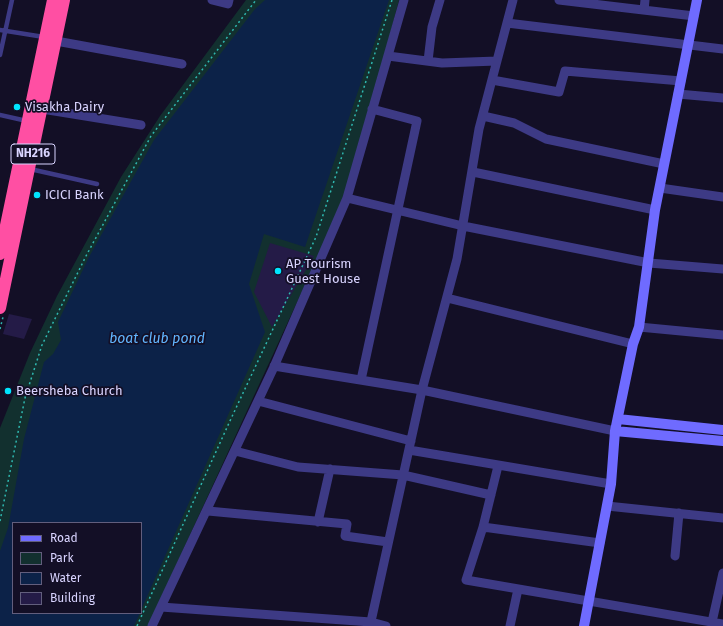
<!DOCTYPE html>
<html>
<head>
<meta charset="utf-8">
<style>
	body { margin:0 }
	#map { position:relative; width:723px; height:626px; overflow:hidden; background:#130f26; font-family:"Fira Sans",sans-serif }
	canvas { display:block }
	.legend { position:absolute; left:12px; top:522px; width:130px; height:92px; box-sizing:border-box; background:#130f26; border:1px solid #625e7d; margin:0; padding:5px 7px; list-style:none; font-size:12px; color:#d9d4ff }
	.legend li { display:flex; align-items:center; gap:8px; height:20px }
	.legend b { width:20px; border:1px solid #625e7d }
</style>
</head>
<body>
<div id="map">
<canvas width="723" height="626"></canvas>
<ul class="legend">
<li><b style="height:5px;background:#6f6bff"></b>Road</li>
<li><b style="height:11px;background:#12302f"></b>Park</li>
<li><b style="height:11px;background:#0c2248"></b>Water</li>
<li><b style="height:11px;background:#241b47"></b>Building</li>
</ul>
</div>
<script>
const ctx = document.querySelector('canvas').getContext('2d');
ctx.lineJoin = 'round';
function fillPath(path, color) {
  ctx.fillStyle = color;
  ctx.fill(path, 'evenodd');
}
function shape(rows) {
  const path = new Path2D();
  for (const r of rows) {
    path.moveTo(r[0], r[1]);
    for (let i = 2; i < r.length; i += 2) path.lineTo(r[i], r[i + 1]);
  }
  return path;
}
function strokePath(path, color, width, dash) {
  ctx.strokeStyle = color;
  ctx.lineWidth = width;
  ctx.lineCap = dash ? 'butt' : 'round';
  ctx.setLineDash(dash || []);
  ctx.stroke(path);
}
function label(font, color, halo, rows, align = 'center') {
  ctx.font = font + ' "Fira Sans",sans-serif';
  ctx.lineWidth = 3.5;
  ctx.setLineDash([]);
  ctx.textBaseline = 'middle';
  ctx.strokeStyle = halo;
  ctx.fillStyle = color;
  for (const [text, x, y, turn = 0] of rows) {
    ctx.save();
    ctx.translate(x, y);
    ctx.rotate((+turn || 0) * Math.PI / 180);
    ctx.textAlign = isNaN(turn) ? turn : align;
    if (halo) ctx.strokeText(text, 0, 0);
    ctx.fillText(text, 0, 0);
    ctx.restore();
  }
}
const green = shape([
	[246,0,399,0,350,187,148,626,0,626,0,428,30,353,57,296,121,177,160,116],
	[13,523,141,523,141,613,13,613]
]);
const water = shape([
	[265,0,389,0,305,247,264,234,249,284,265,332,141,610,141,523,13,523,13,613,140,613,134,626,0,626,0,551,8,528,24,439,44,362,53,354,61,340,58,322,89,257,154,140,255,9]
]);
const building = shape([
	[270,243,314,256,272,327,254,292],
	[9,314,32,319,24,339,3,334]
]);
const path = shape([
	[0,329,3,317],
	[0,521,25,398,42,345,86,256,151,136,256,0],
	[137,626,229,423,316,237,392,0]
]);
const lane = shape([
	[0,30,44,37],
	[0,55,12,0],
	[0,115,27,121],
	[30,169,97,184]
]);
const street = shape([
	[212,0,228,4,229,0],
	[559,0,694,16],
	[644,10,645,0],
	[507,23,723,49],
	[56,41,182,64],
	[388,56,442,63,497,61],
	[428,61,432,27,440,0],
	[492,80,559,92,565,71,681,81],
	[678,94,723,98],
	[42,109,141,125],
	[483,116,514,123,546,139,664,164],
	[473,172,655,210],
	[660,188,723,197],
	[347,198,463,226,649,263,723,269],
	[447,298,633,344],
	[639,327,723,335],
	[274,366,422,390,615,431],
	[361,380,417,121,372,109],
	[258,401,411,441],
	[409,450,611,484],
	[235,451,298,467,403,475,491,495],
	[607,506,723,518],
	[208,511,347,524,345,536,388,542],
	[318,522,330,469],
	[483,527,498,466],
	[600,543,483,527,466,580,723,624],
	[675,556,679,513],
	[161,607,371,622,386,626],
	[712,622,723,573],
	[152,626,273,369,347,198,404,0],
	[370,626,422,390,457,259,479,129,513,0],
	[510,626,518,589]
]);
const secondary = shape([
	[618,419,723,430],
	[615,431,723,441],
	[584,626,611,484,615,431,633,344,639,327,655,210,697,0]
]);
const highway = shape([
	[0,254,53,0],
	[0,308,64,0]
]);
const markers = [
	[17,107,4,"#00e5ff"],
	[37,195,4,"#00e5ff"],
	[278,271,4,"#00e5ff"],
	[8,391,4,"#00e5ff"]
];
const shields = [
	[33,154,44]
];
const shieldNames = [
	["NH216",33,154]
];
const poiNames = [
	["Visakha Dairy",25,107],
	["ICICI Bank",45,195],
	["AP Tourism",286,264],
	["Guest House",286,279],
	["Beersheba Church",16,391]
];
const waterNames = [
	["boat club pond",157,339]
];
fillPath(green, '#12302f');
fillPath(water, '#0c2248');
fillPath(building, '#241b47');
strokePath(path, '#2fb8b0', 1.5, [2, 3]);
strokePath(lane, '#3d3a85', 4.5);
strokePath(street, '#3d3a85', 9);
strokePath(secondary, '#6f6bff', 10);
strokePath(highway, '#ff4fa3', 12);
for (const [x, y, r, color] of markers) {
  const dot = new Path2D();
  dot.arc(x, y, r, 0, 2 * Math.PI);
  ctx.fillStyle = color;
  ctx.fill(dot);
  strokePath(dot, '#130f26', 1.5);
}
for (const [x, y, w] of shields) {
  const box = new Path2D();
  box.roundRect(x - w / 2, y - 10, w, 20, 3);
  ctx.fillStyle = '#130f26';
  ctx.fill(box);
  strokePath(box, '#d9d4ff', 1);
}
label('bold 12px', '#d9d4ff', null, shieldNames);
label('13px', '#d9d4ff', '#130f26', poiNames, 'left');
label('italic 14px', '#62b6ff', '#130f26', waterNames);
</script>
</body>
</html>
